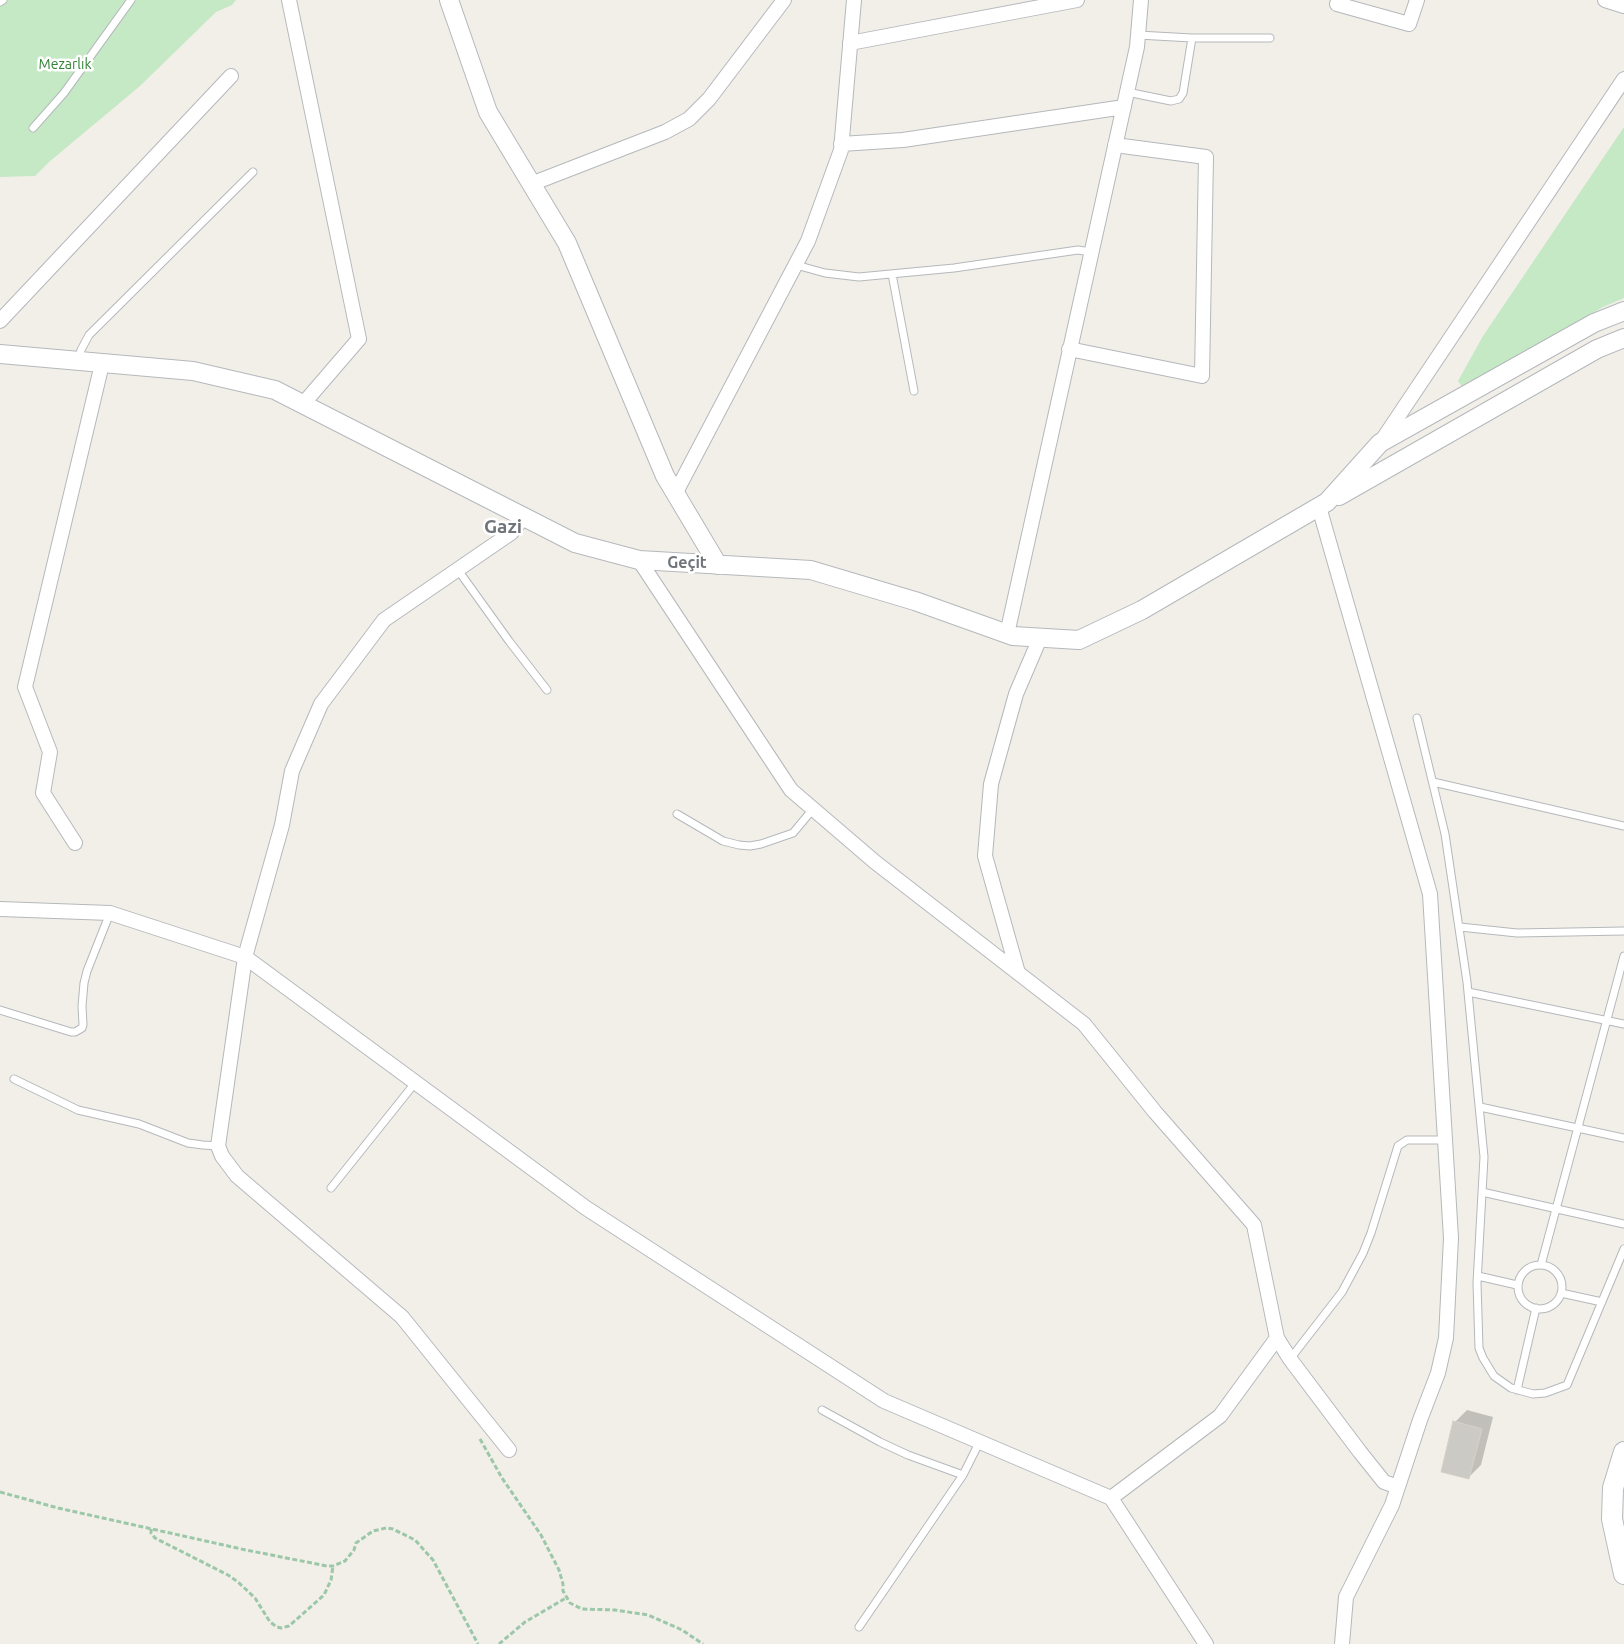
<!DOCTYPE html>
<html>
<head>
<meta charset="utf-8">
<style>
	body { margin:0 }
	canvas { display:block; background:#f1efe8 }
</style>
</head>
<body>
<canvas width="1624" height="1644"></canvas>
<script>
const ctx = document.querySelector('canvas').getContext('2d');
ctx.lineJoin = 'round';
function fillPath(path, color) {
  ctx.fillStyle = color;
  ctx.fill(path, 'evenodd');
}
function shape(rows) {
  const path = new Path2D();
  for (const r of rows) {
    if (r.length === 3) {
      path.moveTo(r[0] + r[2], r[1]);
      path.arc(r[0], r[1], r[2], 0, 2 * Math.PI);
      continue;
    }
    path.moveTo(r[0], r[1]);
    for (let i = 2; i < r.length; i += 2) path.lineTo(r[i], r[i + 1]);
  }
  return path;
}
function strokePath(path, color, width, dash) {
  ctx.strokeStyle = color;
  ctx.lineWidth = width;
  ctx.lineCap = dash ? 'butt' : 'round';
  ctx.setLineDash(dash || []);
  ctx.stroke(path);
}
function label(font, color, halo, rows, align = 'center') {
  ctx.font = font + ' Ubuntu,sans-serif';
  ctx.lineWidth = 5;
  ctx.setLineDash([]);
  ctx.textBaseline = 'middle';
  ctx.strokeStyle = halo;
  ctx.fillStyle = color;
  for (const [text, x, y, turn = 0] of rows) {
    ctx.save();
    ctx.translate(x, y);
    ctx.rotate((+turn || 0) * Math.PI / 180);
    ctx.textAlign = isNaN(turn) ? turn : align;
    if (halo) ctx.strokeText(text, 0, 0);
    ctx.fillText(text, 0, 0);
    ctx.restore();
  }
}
const green = shape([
	[0,0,236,0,232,5,216,12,140,86,49,162,35,176,0,177],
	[1624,127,1624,298,1603,307,1464,389,1458,381,1483,336]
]);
const shadow = shape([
	[1467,1410,1493,1417,1481,1465,1469,1477,1455,1422]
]);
const building = shape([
	[1453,1421,1482,1429,1469,1479,1441,1472,1453,1421]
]);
const path = shape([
	[480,1439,502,1478,541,1535,559,1570,563,1584,563,1591,570,1603,582,1609,615,1610,648,1615,682,1630,703,1644],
	[0,1492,58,1508,246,1550,327,1566,333,1566,345,1561,354,1550,356,1543,373,1531,386,1528,393,1529,415,1540,433,1560,478,1644],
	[151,1529,151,1533,155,1538,228,1575,238,1582,255,1598,270,1622,277,1627,281,1628,289,1626,324,1595,331,1580,333,1566],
	[499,1644,525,1622,566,1598]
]);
const service = shape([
	[0,2,3,0],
	[1138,35,1192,38,1270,38],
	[1127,92,1171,101,1179,99,1183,93,1192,38],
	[33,128,64,93,131,0],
	[796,265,825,273,859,277,954,268,1078,250,1091,252],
	[892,274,914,391],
	[78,361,81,350,89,335,253,172],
	[458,570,509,641,547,690],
	[1417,718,1445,834,1467,982,1484,1157,1477,1283,1479,1348,1483,1358,1494,1376,1511,1388,1533,1394,1545,1393,1567,1385,1624,1249],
	[1433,782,1624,826],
	[677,814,723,841,739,845,750,846,761,844,793,833,813,809],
	[1460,927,1517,933,1624,931],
	[1468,992,1624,1024],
	[0,1010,71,1032,75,1032,82,1028,83,1025,82,1006,84,983,87,971,110,913],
	[14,1079,78,1110,139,1124,188,1143,203,1145,218,1146],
	[1480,1107,1624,1138],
	[331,1188,415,1083],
	[1482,1192,1624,1224],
	[1540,1287,22],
	[1541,1265,1624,956],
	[1478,1276,1517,1285],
	[1561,1293,1602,1302],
	[1290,1359,1342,1292,1363,1253,1371,1233,1398,1146,1407,1140,1445,1140],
	[1517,1390,1536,1308],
	[822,1410,880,1442,908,1455,963,1475],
	[859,1627,963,1475,980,1441]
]);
const minor = shape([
	[289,0,359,339,303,404],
	[1605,0,1624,6],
	[1337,4,1409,24,1417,0],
	[850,43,1077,0],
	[841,144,903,140,1124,107],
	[531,184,665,132,689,119,709,99,784,0],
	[0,321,231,76],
	[1069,349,1202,376,1206,157,1115,145],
	[1381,442,1624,79],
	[675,494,808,241,841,150,854,0],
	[1319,507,1430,894,1451,1238,1446,1338,1438,1373,1420,1420,1392,1505,1346,1597,1342,1644],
	[639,560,791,790,875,862,1084,1024,1155,1112,1254,1225,1277,1338,1290,1359,1360,1452,1384,1482,1398,1487],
	[1007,634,1137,47,1141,0],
	[75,843,43,793,50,752,25,687,102,364],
	[0,909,110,913,245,957,586,1208,884,1401,1111,1498,1206,1644],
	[1018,973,985,856,991,784,1016,694,1040,638],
	[509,1450,402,1317,237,1176,222,1156,218,1146,245,957,282,825,292,771,321,704,384,620,511,533,523,518],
	[1111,1498,1220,1416,1277,1338]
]);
const tertiary = shape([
	[449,0,488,112,567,243,665,476,718,565],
	[0,354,193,371,275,390,575,543,639,560,811,570,915,601,1013,636,1079,640,1142,610,1327,502,1380,443,1594,323,1624,311],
	[1339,496,1597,349,1624,338]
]);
const secondary = shape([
	[1624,1452,1613,1488,1612,1519,1624,1574]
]);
const parkNames = [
	["Mezarlık",65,64]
];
const quarterNames = [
	["Geçit",687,563]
];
const districtNames = [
	["Gazi",503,527]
];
fillPath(green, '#c5e8c5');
fillPath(shadow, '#0003');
fillPath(building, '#cccac5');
strokePath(building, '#d6d1c6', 1);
strokePath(service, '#b5b8bc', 9);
strokePath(minor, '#b5b8bc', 16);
strokePath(tertiary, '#b5b8bc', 20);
strokePath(secondary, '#b6babf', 22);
strokePath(path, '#9cc7a9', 3, [5, 2.5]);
strokePath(service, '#fff', 7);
strokePath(minor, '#fff', 14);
strokePath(tertiary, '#fff', 18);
strokePath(secondary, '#fff', 20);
label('14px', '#348238', '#fff', parkNames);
label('bold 16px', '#70757a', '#fff', quarterNames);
label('bold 19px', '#70757a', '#fff', districtNames);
</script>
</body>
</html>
